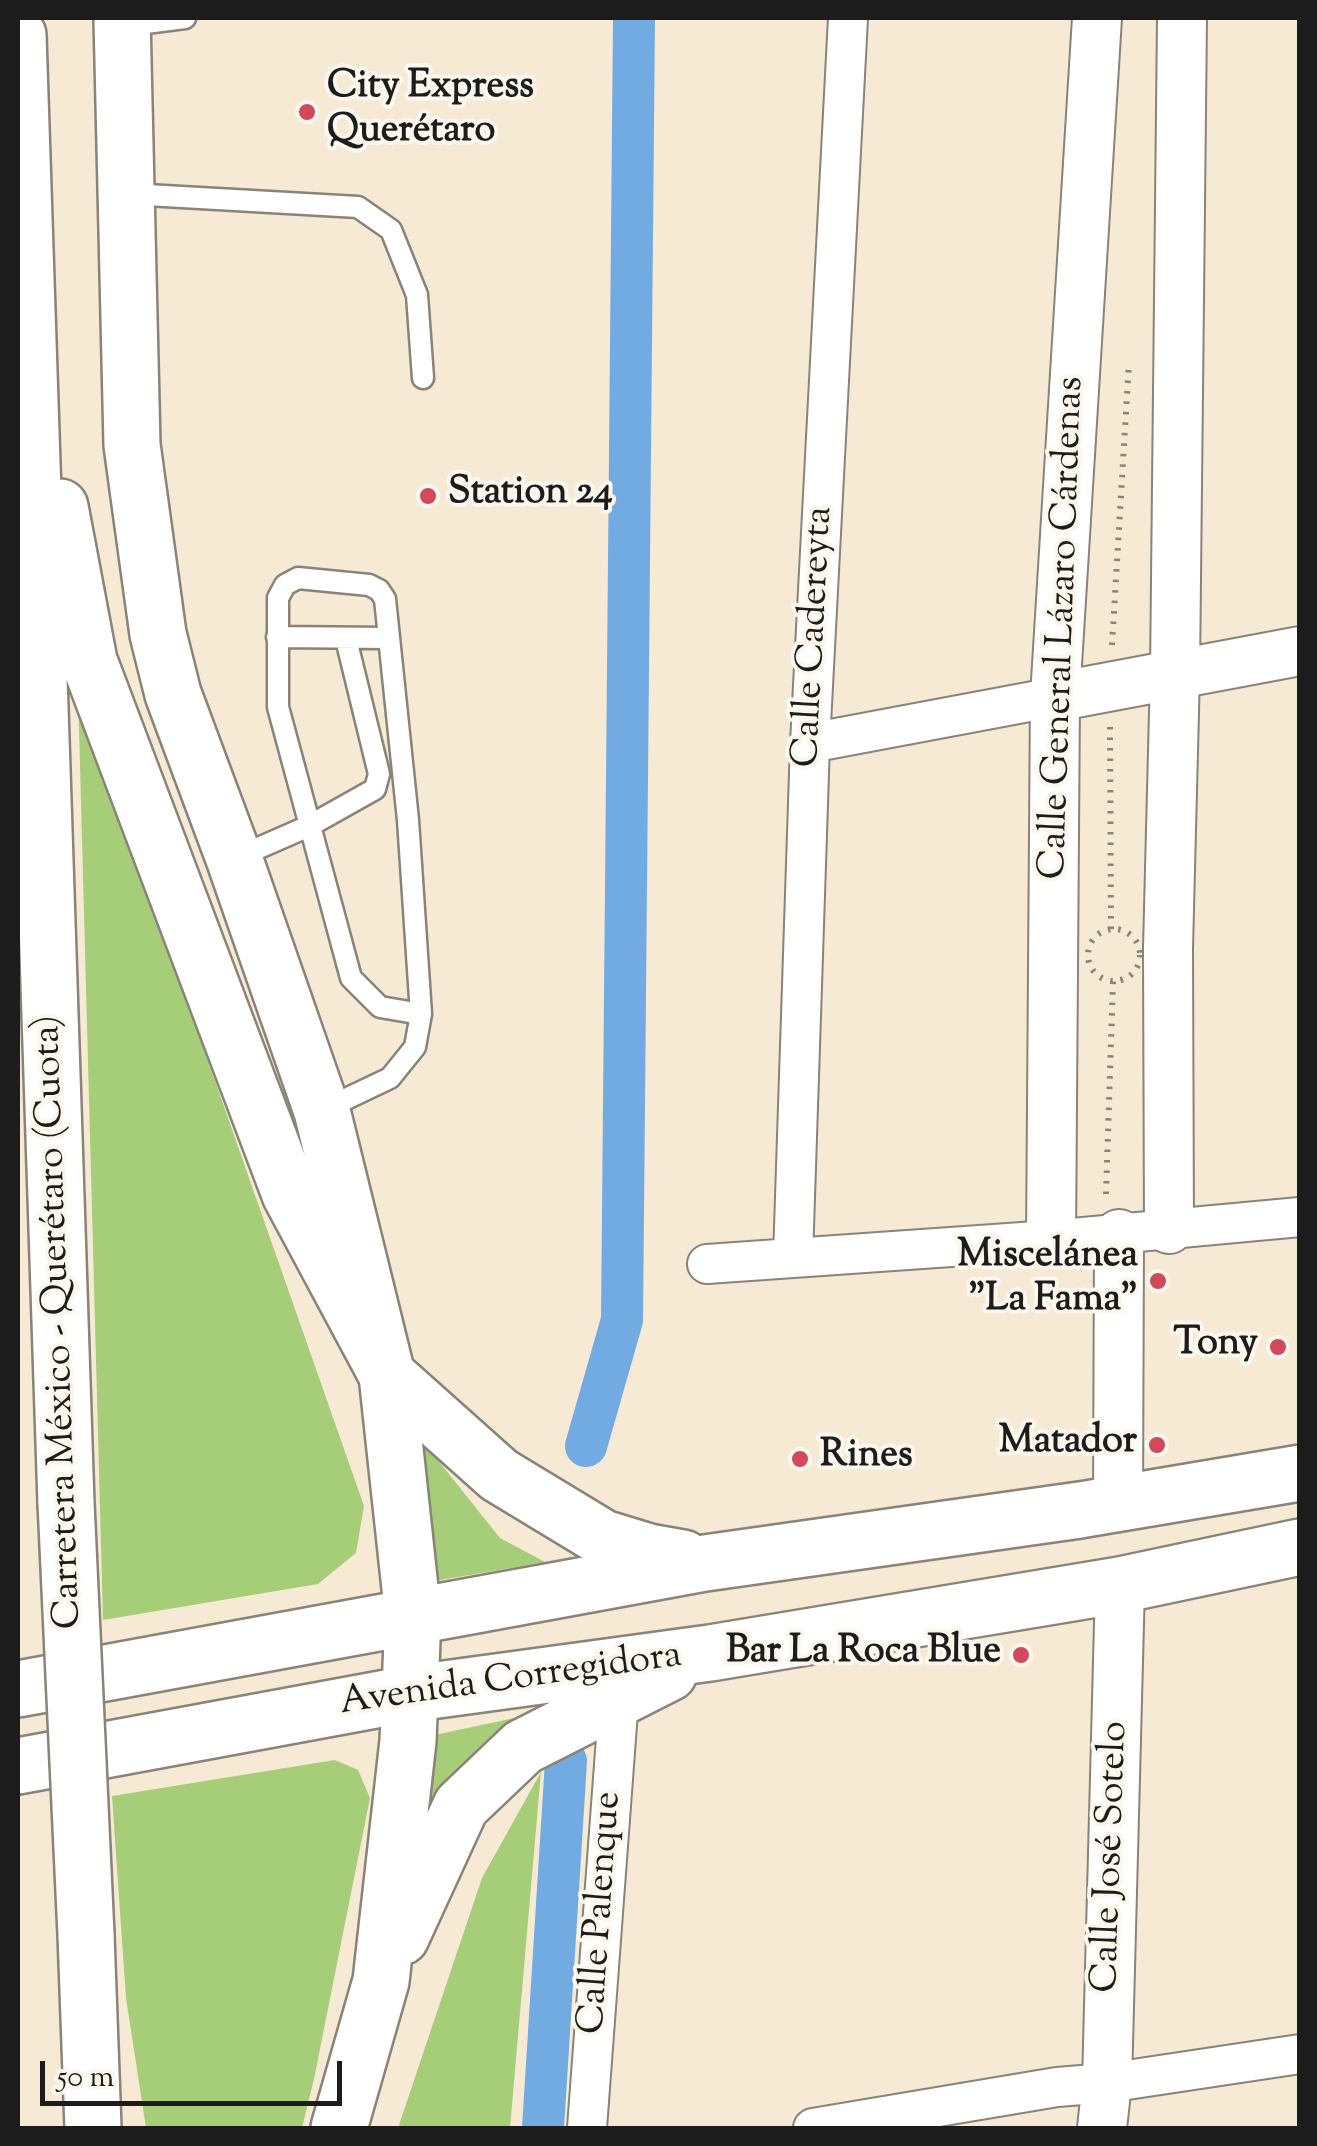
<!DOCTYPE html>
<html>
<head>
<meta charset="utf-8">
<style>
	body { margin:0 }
	#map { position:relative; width:1317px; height:2146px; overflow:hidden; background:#f6ead5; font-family:"Sorts Mill Goudy",serif }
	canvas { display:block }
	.frame { position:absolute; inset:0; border:20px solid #1c1c1c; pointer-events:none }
	.scale { position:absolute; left:40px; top:2061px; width:302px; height:45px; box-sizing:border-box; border:5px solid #1c1c1c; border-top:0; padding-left:12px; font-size:30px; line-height:35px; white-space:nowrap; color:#1c1c1c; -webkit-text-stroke:8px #fbf7ec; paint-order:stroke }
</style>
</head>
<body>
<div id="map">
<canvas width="1317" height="2146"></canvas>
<div class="frame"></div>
<div class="scale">50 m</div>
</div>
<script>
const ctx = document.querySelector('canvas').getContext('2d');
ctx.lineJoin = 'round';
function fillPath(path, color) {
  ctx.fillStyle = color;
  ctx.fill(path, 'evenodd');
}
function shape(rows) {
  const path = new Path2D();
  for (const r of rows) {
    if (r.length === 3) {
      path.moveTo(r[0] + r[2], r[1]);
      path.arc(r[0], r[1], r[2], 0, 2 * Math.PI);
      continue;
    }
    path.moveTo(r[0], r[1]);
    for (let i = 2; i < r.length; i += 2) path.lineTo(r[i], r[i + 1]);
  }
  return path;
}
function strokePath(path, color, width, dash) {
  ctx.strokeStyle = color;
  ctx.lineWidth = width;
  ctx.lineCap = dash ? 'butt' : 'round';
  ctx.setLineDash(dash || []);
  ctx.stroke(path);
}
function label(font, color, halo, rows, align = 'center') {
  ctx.font = font + ' "Sorts Mill Goudy",serif';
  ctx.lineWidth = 8;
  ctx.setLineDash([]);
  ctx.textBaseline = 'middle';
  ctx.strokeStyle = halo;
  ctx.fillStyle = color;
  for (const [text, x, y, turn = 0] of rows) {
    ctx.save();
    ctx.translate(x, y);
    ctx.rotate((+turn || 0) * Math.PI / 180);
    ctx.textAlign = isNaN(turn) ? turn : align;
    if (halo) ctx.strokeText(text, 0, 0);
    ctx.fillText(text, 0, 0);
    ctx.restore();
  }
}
const green = shape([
	[78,690,364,1506,356,1553,318,1584,103,1620],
	[409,1424,500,1538,545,1562,423,1583],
	[524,1716,477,1767,400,1893,425,1737],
	[335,1760,358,1770,370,1798,314,2079,302,2128,146,2128,126,1998,112,1796],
	[541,1772,510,2128,398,2128,482,1878]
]);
const canal = shape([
	[586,1446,622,1320,634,18],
	[543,2128,566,1761]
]);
const path = shape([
	[1112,645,1129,362],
	[1110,727,1111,929],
	[1114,955,26],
	[1106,1194,1113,981]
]);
const service = shape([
	[122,26,185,18],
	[129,194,358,207,391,230,417,295,423,378],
	[277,637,389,638],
	[238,857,309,826,375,789,379,774,346,639],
	[325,1109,390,1078,415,1047,421,1014,408,820,385,599,379,590,369,585,298,578,285,585,278,598,278,707,351,978,380,1007,421,1014]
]);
const minor = shape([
	[810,743,1055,697],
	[793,1258,810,743,848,18],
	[707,1264,1051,1240,1300,1217],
	[587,2128,619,1698],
	[813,2128,1057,2087,1107,2083,1300,2054]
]);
const tertiary = shape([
	[1055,697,1300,651],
	[1169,1229,1168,948,1175,673,1182,18],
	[1051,1240,1055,697,1097,18],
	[1118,1504,1119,1234],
	[1102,2128,1107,2083,1120,1585]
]);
const secondary = shape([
	[122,18,132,445,158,634,173,694,234,858,322,1111,387,1375,413,1616,408,1741,381,1981,339,2128],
	[387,1375,499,1475,603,1538,649,1552,683,1558],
	[18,1689,705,1563,1080,1510,1300,1473],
	[18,1766,408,1694,710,1653,1120,1585,1300,1547],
	[401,1937,461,1806,523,1747,669,1673]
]);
const trunk = shape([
	[18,35,66,1503],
	[60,507,89,661,290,1194,387,1375],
	[86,1935,93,2128]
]);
const trunkBridge = shape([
	[66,1503,86,1935]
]);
const markers = [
	[307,112,10,"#d1495b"],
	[428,496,10,"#d1495b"],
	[1158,1281,10,"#d1495b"],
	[1278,1347,10,"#d1495b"],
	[1157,1445,10,"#d1495b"],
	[800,1459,10,"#d1495b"],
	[1021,1655,10,"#d1495b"]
];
const poiNames = [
	["City Express",327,90,"left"],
	["Querétaro",327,134,"left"],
	["Station 24",448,496,"left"],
	["Miscelánea",1138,1259],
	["\"La Fama\"",1138,1303],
	["Tony",1258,1347],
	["Matador",1137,1445],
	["Rines",820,1459,"left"],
	["Bar La Roca Blue",1001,1655]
];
const streetNames = [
	["Calle General Lázaro Cárdenas",1065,628,-88],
	["Calle Cadereyta",816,637,-87],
	["Carretera México - Querétaro (Cuota)",61,1322,-92],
	["Avenida Corregidora",511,1682,-8],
	["Calle José Sotelo",1113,1857,-88],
	["Calle Palenque",603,1913,-86]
];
fillPath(green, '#a6cd77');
strokePath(canal, '#71abe2', 42);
strokePath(service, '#898378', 25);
strokePath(minor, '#898378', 42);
strokePath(tertiary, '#898378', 52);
strokePath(secondary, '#898378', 60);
strokePath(trunk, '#898378', 60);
strokePath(path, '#898378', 6, [2.5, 8]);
strokePath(service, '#fff', 20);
strokePath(minor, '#fff', 38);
strokePath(tertiary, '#fff', 48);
strokePath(secondary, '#fff', 55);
strokePath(trunk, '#fff', 55);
strokePath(trunkBridge, '#898378', 60, []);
strokePath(trunkBridge, '#fff', 55);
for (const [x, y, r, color] of markers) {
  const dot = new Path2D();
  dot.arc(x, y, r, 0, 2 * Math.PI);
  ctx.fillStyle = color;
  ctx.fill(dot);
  strokePath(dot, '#fbf7ec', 4);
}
label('bold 38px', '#1c1c1c', '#fbf7ec', poiNames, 'right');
label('38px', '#1c1c1c', '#fbf7ec', streetNames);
</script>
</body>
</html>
